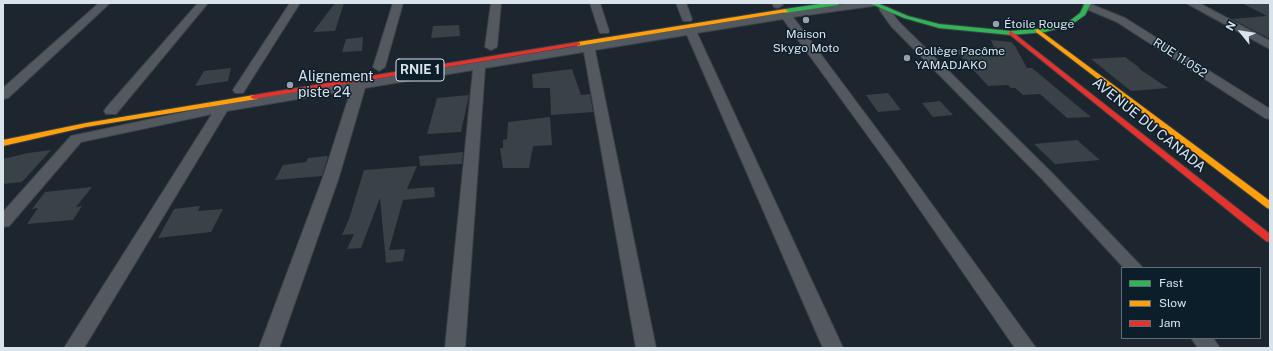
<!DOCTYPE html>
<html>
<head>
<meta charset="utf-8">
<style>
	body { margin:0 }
	#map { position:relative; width:1273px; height:351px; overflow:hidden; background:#1d262f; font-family:"Public Sans",sans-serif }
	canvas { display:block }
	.frame { position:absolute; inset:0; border:4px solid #d8e3ec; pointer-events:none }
	.legend { position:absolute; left:1121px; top:267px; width:140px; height:72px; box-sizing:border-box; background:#0d1e2b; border:1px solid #5e6d78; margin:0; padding:5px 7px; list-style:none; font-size:12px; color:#d8e3ec }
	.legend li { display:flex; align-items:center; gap:8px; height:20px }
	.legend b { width:20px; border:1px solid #5e6d78 }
	.north { position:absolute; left:1221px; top:12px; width:40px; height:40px; -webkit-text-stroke:3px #0d1e2b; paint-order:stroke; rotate:300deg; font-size:11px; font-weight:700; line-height:16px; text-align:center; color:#d8e3ec }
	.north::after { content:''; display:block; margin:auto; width:14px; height:18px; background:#d8e3ec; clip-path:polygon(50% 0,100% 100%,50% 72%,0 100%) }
</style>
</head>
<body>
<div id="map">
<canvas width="1273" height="351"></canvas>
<div class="frame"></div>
<ul class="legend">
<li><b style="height:5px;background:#30b455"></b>Fast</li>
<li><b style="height:5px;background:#ff9f0a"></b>Slow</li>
<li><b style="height:5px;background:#e5322d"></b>Jam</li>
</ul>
<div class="north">N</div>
</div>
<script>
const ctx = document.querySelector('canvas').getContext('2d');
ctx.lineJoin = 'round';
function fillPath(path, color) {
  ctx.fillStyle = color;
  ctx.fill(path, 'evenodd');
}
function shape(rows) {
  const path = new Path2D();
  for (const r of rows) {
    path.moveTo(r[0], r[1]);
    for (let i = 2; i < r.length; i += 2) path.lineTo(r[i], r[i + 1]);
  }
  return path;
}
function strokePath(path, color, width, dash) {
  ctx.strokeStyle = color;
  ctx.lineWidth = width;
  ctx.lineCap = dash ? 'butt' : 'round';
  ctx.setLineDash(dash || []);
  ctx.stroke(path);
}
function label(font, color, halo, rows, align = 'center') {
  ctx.font = font + ' "Public Sans",sans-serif';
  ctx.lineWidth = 3;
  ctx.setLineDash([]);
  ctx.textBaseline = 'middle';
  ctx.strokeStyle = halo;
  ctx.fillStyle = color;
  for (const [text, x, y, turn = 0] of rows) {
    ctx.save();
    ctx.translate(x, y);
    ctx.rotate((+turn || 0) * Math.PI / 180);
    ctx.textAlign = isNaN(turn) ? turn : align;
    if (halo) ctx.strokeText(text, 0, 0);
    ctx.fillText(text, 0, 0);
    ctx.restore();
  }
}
const building = shape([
	[335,3,344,3,335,31,313,32],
	[1242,3,1266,3,1270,5,1270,39,1232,19,1267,16],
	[459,25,460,36,431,38,433,26],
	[363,37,362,51,342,52,346,39],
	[991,40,1011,42,1015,46,1027,68,1032,68,1091,117,1067,118,1040,94,1023,95,1015,88,1011,88,1008,85,988,86,955,50,994,47],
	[1125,57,1140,68,1138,68,1168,88,1131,91,1091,59],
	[231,68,228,81,195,86,204,71],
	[572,69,581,95,590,94,593,112,551,115,550,88,533,88,532,74],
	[888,93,901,110,878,112,866,95],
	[469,95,461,132,427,134,437,98],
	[940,101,953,115,933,117,922,103],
	[550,117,552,145,533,146,529,168,503,168,500,148,503,148,503,140,507,139,508,122],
	[1077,140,1100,160,1055,164,1034,144],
	[51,150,22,182,3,184,3,159,28,153],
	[463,152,462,164,420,166,419,156],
	[328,156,322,176,275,180,283,165,306,162,308,158],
	[417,166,407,189,434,187,435,197,403,200,389,250,405,249,403,261,386,263,380,198,361,248,347,249,354,234,342,235,349,219,364,170],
	[92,187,76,207,82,206,73,220,27,224,38,208,32,209,45,192],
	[200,206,198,211,223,209,211,232,158,238,174,209]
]);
const street = shape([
	[99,3,110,3,8,98,3,99,3,88,99,3],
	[198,3,208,3,116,114,106,114,104,111,106,108,198,3],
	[290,3,300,3,243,93,235,93,233,90,290,3],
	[393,3,403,3,385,67,379,71,373,67,393,3],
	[491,3,501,3,497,47,491,50,485,47,491,3],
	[590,3,600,3,609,31,608,33,600,33,599,31,590,3],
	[676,3,686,3,692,19,691,21,683,21,676,3],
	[772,3,782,3,783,5,778,8,774,7,772,3],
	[851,3,878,3,873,6,793,17,902,163,1036,348,1015,348,892,169,783,19,697,33,843,348,823,348,687,35,595,50,656,348,636,348,584,52,485,68,465,348,445,348,473,70,365,88,339,177,279,348,259,348,323,177,351,90,227,111,84,348,64,348,212,114,81,142,9,226,3,227,3,212,71,136,222,104,786,12,851,3],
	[1088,3,1125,18,1270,109,1270,119,1265,118,1117,22,1084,8,1083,6,1084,4,1088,3],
	[1186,3,1199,3,1270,41,1270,49,1186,3],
	[884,6,888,7,899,22,1053,174,1143,268,1124,268,1043,180,891,26,879,9,884,6],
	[1191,338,1213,338,1220,348,1198,348,1191,338]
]);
const fast = shape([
	[826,3,841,3,838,5,785,13,782,11,785,9,826,3],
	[869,3,877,3,908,16,939,24,1011,31,1045,28,1067,23,1080,13,1085,3,1091,3,1085,15,1071,25,1045,32,1011,35,939,28,904,18,869,3]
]);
const slow = shape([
	[785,9,788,11,787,12,578,46,575,44,578,42,785,9],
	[1038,29,1270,201,1270,209,1267,208,1036,32,1036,30,1038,29],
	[254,95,257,95,258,97,257,99,86,127,3,146,3,140,86,123,254,95]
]);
const jam = shape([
	[1011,31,1270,234,1270,242,1266,241,1009,34,1009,32,1011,31],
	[578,42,580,43,580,45,254,99,250,97,254,95,578,42]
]);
const markers = [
	[806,20,4,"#97a1aa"],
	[996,24,4,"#97a1aa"],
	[907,58,4,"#97a1aa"],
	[290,85,4,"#97a1aa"]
];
const farPoinames = [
	["Étoile Rouge",1004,24],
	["Maison",806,34,"center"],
	["Skygo Moto",806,48,"center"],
	["Collège Pacôme",915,51],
	["YAMADJAKO",915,65]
];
const farStreetnames = [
	["RUE 11.052",1180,58,33]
];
const shields = [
	[420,70,48]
];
const shieldNames = [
	["RNIE 1",420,70]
];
const poiNames = [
	["Alignement",298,77],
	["piste 24",298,93]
];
const streetNames = [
	["AVENUE DU CANADA",1149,125,39]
];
fillPath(building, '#394247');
strokePath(street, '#3a4249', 2);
strokePath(fast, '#3a4249', 2);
strokePath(slow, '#3a4249', 2);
strokePath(jam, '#3a4249', 2);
fillPath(street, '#53595f');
fillPath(fast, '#30b455');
fillPath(slow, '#ff9f0a');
fillPath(jam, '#e5322d');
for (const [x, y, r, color] of markers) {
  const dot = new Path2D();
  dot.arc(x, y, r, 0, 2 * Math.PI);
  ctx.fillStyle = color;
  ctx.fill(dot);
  strokePath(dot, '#0d1e2b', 1.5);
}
label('12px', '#d8e3ec', '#0d1e2b', farPoinames, 'left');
label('12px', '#d8e3ec', '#0d1e2b', farStreetnames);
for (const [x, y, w] of shields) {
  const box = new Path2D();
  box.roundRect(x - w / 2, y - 11, w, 22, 3);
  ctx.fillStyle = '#0d1e2b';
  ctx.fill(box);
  strokePath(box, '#d8e3ec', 1);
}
label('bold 13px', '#d8e3ec', null, shieldNames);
label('14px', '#d8e3ec', '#0d1e2b', poiNames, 'left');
label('14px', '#d8e3ec', '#0d1e2b', streetNames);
</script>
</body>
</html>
